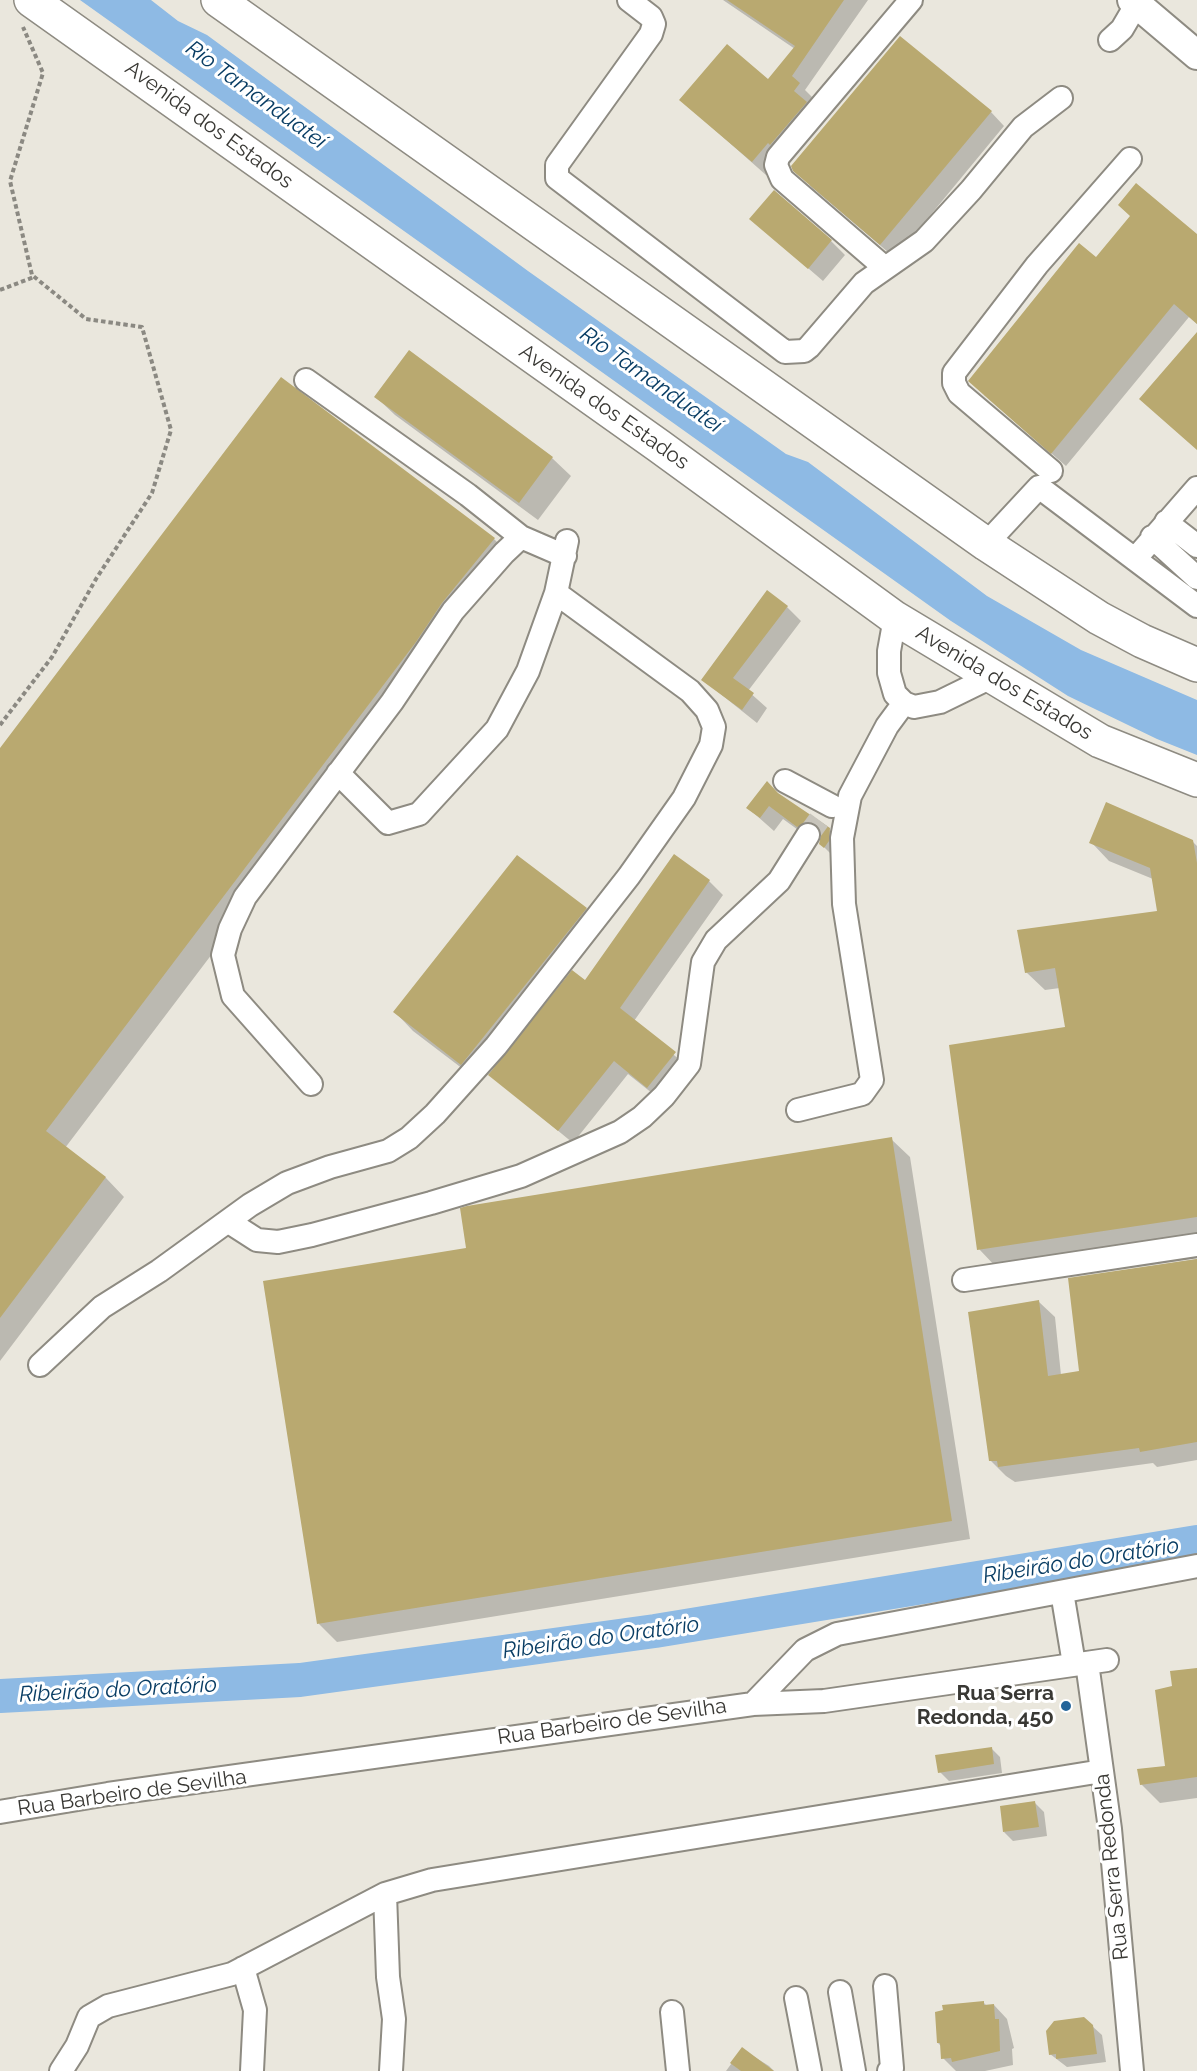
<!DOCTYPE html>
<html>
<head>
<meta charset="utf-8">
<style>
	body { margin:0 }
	canvas { display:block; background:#eae7dd }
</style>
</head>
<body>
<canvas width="1197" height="2071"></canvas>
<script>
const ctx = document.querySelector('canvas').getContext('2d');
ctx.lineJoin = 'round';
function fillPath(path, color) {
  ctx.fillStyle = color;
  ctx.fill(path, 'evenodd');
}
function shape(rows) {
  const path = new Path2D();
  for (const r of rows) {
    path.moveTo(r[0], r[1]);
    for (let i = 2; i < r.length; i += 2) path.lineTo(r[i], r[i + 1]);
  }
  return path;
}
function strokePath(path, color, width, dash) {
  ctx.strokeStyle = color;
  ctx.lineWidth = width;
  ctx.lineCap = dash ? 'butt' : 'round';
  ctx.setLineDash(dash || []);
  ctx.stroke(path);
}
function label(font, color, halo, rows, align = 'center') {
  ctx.font = font + ' Raleway,sans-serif';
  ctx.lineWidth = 6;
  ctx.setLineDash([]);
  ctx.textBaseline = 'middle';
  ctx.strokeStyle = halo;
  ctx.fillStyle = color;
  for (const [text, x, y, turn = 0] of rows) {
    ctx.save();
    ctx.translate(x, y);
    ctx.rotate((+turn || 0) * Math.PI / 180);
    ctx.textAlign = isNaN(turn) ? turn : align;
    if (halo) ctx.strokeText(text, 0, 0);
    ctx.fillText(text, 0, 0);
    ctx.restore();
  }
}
const water = shape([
	[80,0,151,0,178,21,207,35,528,271,786,454,808,462,987,596,1081,650,1197,700,1197,755,1157,739,1068,696,951,621]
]);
const shadow = shape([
	[723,0,868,0,805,90,813,98,783,156,766,175,681,100,768,81,795,49],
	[991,112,1004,126,895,258,809,185],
	[751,219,831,241,845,255,823,281],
	[1197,235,1197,324,1189,317,1066,466,984,395,1096,259],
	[376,397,552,458,571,476,538,520,395,415],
	[494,539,512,557,460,622,434,661,65,1148,106,1178,124,1197,0,1361,0,751],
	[787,607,801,621,748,691,767,708,757,723,703,680],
	[777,794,829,830,843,844,834,857,820,843,823,834,812,840,783,819,774,831,748,808],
	[1192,841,1197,846,1197,1238,997,1268,979,1249,1066,1029,1060,988,1045,990,1026,972,1158,912,1153,879,1109,861,1091,842],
	[674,856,709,881,723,895,634,1021,688,1067,662,1101,628,1074,573,1143,490,1075,585,983],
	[586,909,605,927,480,1082,413,1031,395,1012],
	[891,1139,910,1157,970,1539,337,1642,319,1624,265,1283,468,1250],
	[1197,1259,1197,1460,1157,1467,1153,1463,1015,1482,1006,1476,990,1460,1039,1302,1055,1317,1061,1375,1080,1372,1069,1279],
	[1197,1669,1197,1798,1160,1803,1141,1784,1167,1767,1174,1688],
	[991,1748,1000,1757,1002,1773,949,1781,940,1772],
	[1035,1803,1044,1812,1047,1836,1013,1841,1004,1832],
	[984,2003,987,2006,994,2005,1007,2019,1014,2048,1012,2049,1013,2065,985,2071,956,2071,943,2058,941,2046,938,2043],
	[1092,2026,1102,2035,1106,2062,1067,2067,1050,2054],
	[742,2049,769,2066,774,2071,726,2071]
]);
const river = shape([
	[0,1696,300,1680,655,1631,1197,1542]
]);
const building = shape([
	[727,0,844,0,792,76,800,83,794,91,807,102,770,145,768,143,752,162,679,100,727,44,768,79,795,46],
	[900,36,992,111,880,245,793,171,791,166],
	[1136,183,1197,234,1197,324,1174,304,1051,454,968,381,1079,243,1096,257,1130,216,1118,205],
	[774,190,832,240,808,269,749,219],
	[1197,332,1197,450,1139,399],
	[409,350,553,457,519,503,374,397],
	[281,377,495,538,442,603,416,642,46,1131,106,1177,0,1318,0,748],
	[767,590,788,606,733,678,754,693,742,710,701,680],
	[767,781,778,793,830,828,829,841,824,848,819,844,821,835,815,823,808,822,797,827,769,806,760,818,746,808],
	[1106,802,1193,840,1197,863,1197,1217,977,1250,949,1045,1065,1027,1055,968,1025,973,1017,930,1157,911,1150,868,1089,843],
	[674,854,710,880,620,1008,676,1052,647,1088,614,1061,558,1131,488,1075,572,970,585,980],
	[517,855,587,908,461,1065,393,1012],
	[892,1137,952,1521,317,1624,263,1281,466,1248,460,1208,467,1206],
	[1197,1259,1197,1442,1140,1452,1139,1448,998,1467,997,1461,989,1461,968,1312,1039,1300,1048,1376,1079,1371,1068,1278],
	[1197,1668,1197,1777,1140,1785,1137,1769,1165,1766,1155,1690,1172,1686,1170,1671],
	[992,1747,994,1764,938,1773,935,1755],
	[1035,1801,1039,1827,1003,1832,1000,1806],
	[984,2001,984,2005,994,2004,995,2019,999,2019,1000,2051,952,2062,951,2058,941,2059,940,2043,937,2043,935,2012,943,2010,942,2005],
	[1084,2017,1093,2025,1097,2054,1056,2059,1056,2054,1049,2055,1046,2031,1054,2021],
	[742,2047,774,2071,741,2071,730,2063]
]);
const minorTunnel = shape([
	[808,835,819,820]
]);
const path = shape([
	[0,290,34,277],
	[0,725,52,657,96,579,152,493,171,430,142,327,86,319,32,275,10,181,43,73,23,27]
]);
const minor = shape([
	[629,0,651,17,654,24,651,34,557,165,557,178,785,352,804,351,809,347,864,283,924,241,971,190,1023,127,1061,98],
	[1110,40,1122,29,1139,0],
	[884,267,782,179,776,165,778,157,911,0],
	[306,380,468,495,521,537],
	[1051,471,959,393,954,383,954,373,1037,265,1130,159],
	[1166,522,1197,546],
	[1152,537,1197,578],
	[986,544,1039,487,1197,606],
	[1135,559,1197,488],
	[895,618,889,651,889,673,895,694,904,703,914,707,940,702,991,677],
	[338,773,388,823,419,814,497,729,528,671,556,593],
	[785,781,832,806],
	[311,1084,233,996,223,955,230,929,245,897,392,702,453,611,504,553,521,537,565,556],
	[798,1110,862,1094,872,1080,844,904,842,838,850,796,887,726,904,703],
	[229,1222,257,1240,278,1242,312,1235,431,1203,521,1176,620,1132,642,1117,664,1096,689,1064,703,962,716,940,779,881,808,835],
	[964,1280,1197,1245],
	[40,1365,102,1307,159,1271,250,1205,287,1183,330,1167,388,1151,409,1138,435,1114,496,1046,629,876,684,798,711,745,714,727,707,710,690,691,556,593,567,541],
	[1062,1592,1074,1664],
	[1087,1663,1110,1829,1132,2071],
	[753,1704,824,1701,1107,1660],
	[0,1812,108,1794,753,1704,805,1650,837,1634,1197,1566],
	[385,1894,388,1977,394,2019,391,2071],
	[243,1968,255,2010,252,2071],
	[885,1986,892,2068,889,2071],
	[840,1992,854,2071],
	[796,1998,810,2071],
	[672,2012,678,2071],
	[61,2071,77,2046,89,2017,108,2006,232,1974,385,1894,432,1880,1102,1771]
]);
const major = shape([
	[1132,0,1197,55]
]);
const highway = shape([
	[31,0,659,446,895,618,1100,741,1197,780],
	[218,0,986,544,1099,618,1142,641,1197,665]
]);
const markers = [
	[1066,1706,6,"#24659a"]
];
const streetNames = [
	["Avenida dos Estados",209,125,36],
	["Avenida dos Estados",604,407,35],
	["Avenida dos Estados",1004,683,31],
	["Rua Barbeiro de Sevilha",612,1722,-8],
	["Rua Barbeiro de Sevilha",132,1793,-8],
	["Rua Serra Redonda",1112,1867,-96]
];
const poiNames = [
	["Rua Serra",1054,1694],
	["Redonda, 450",1054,1718]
];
const waterNames = [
	["Rio Tamanduateí",256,95,36],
	["Rio Tamanduateí",651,380,35],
	["Ribeirão do Oratório",1081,1561,-9],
	["Ribeirão do Oratório",601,1638,-8],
	["Ribeirão do Oratório",118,1690,-3]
];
fillPath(water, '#8ebae4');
fillPath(shadow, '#0003');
strokePath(river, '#8ebae4', 34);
fillPath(building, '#b9a970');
strokePath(minorTunnel, '#c7c4bb', 22, [22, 11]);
strokePath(minor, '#8e8b82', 26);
strokePath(major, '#8e8b82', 32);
strokePath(highway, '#8e8b82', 36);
strokePath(path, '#8b8982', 4, [4.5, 3]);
strokePath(minor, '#fff', 22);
strokePath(major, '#fff', 28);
strokePath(highway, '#fff', 33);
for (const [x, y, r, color] of markers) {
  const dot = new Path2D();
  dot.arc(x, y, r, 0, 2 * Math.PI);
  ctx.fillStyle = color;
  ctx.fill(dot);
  strokePath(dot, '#fff', 2);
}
label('21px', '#393834', '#fff', streetNames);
label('bold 21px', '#393834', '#fff', poiNames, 'right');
label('italic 22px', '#093d64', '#fff', waterNames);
</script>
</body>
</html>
